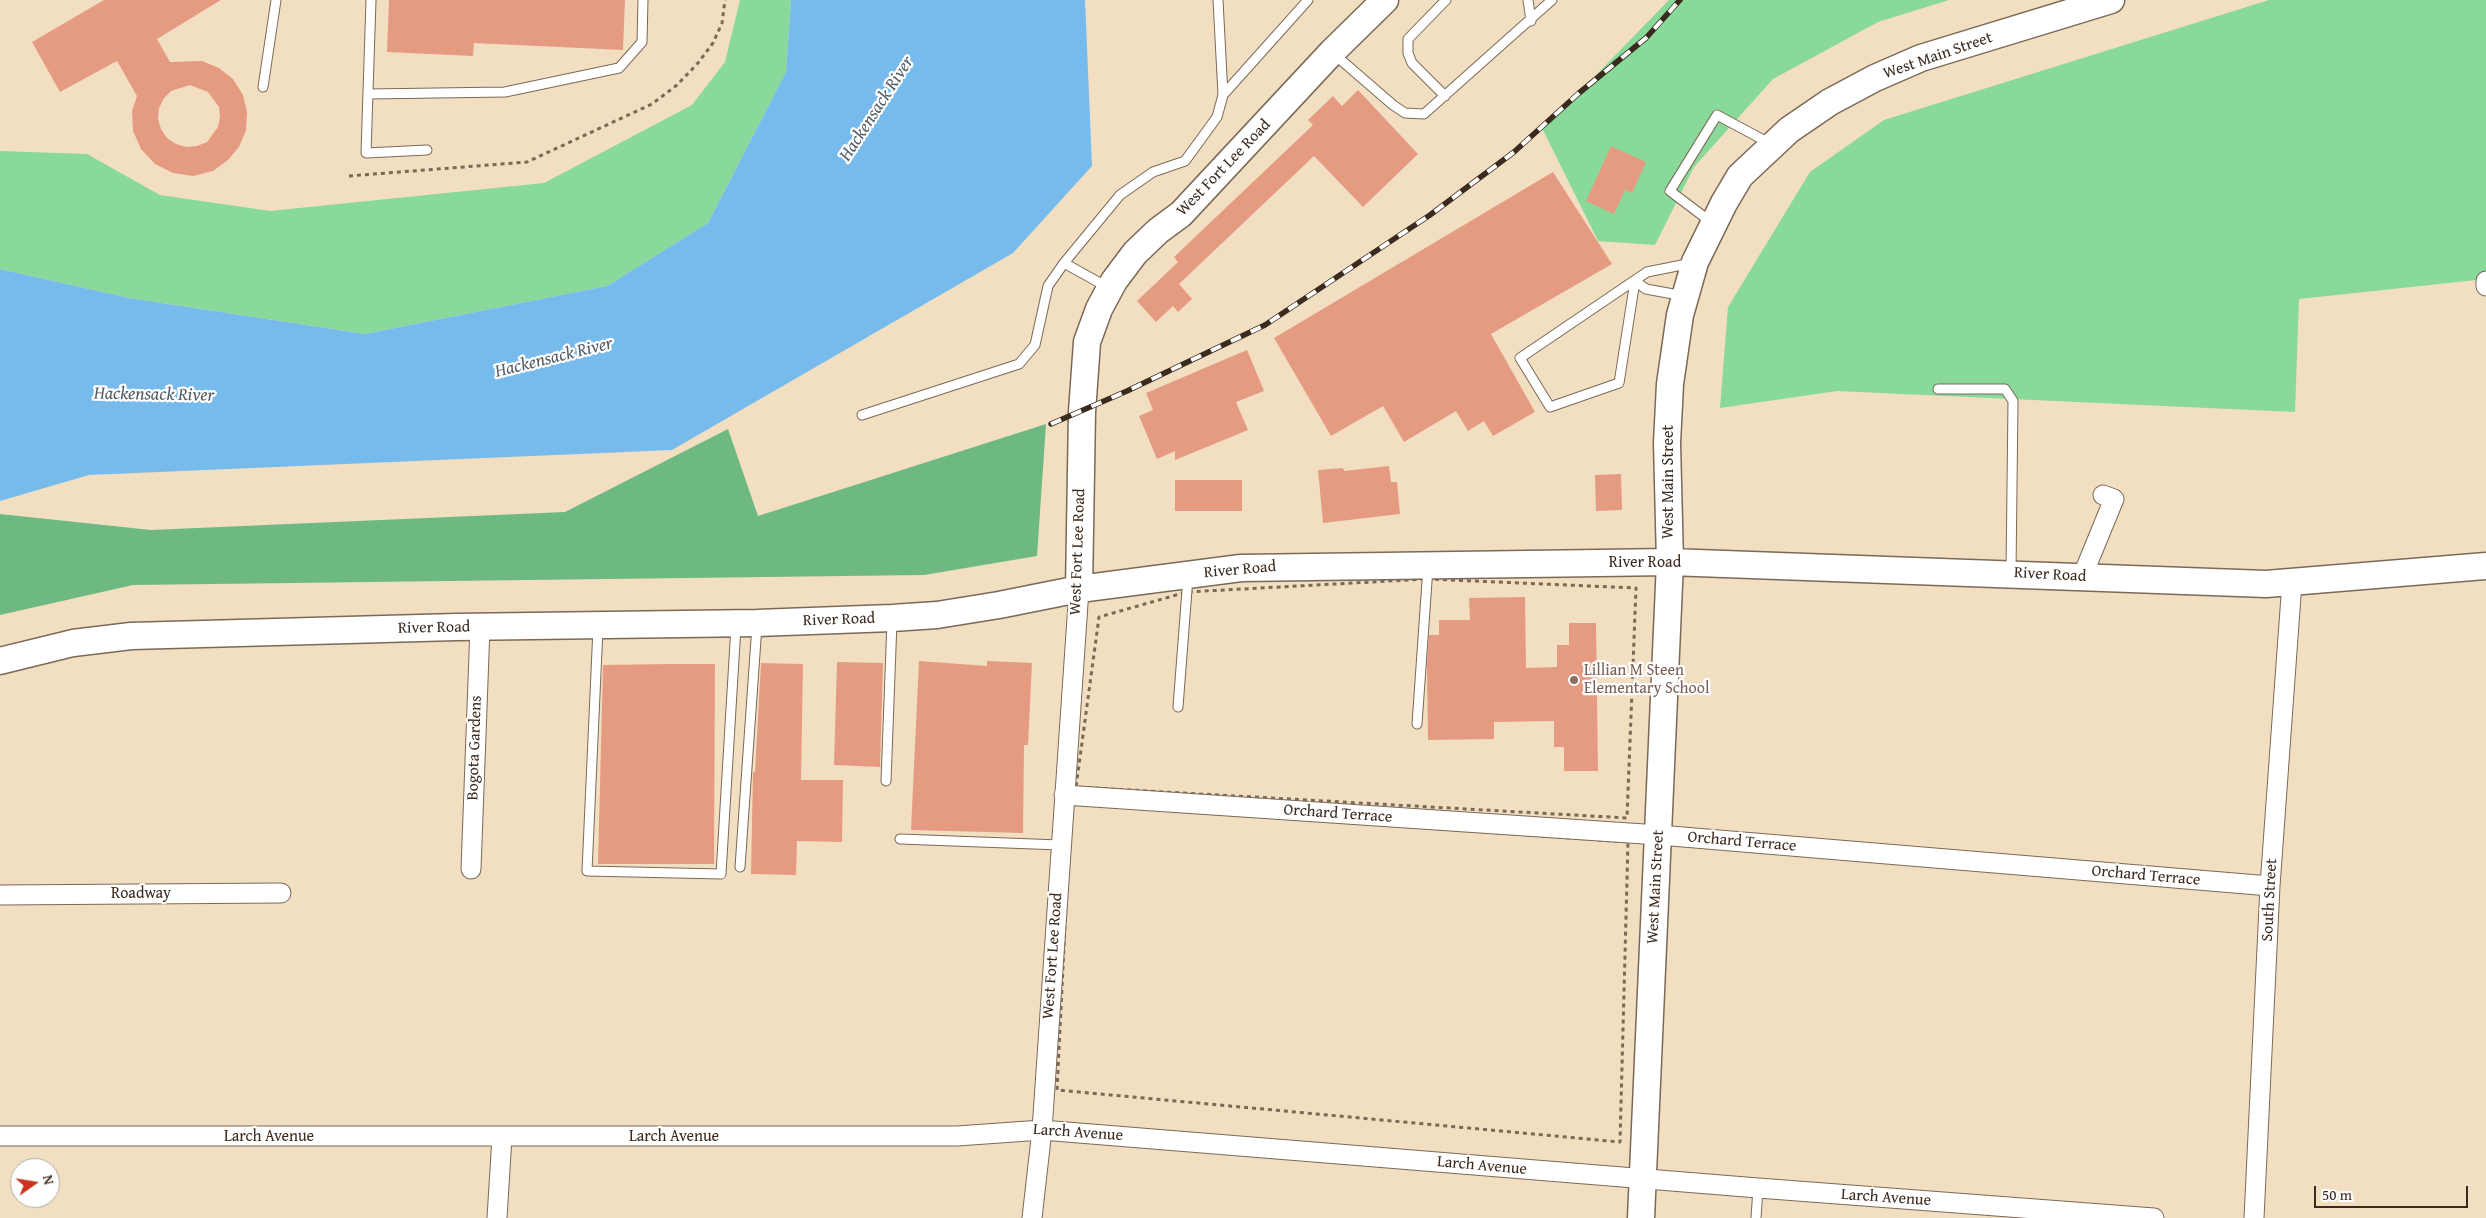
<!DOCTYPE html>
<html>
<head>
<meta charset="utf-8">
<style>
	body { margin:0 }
	#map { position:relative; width:2486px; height:1218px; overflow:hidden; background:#f2dfc2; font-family:"Gentium Book Plus",serif }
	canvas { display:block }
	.north { position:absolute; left:10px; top:1158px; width:50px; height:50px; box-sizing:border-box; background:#fff; border:1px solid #b1aaa5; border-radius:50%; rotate:77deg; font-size:14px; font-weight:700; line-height:20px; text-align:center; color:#3b2a1e }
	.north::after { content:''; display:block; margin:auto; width:18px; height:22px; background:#c8321e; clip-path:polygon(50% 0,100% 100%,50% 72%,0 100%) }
	.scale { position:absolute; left:2314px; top:1186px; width:154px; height:22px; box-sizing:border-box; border:2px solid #3b2a1e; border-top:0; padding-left:6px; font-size:15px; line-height:18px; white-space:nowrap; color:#3b2a1e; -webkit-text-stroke:4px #fff; paint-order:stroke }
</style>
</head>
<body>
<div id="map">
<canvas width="2486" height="1218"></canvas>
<div class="north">N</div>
<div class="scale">50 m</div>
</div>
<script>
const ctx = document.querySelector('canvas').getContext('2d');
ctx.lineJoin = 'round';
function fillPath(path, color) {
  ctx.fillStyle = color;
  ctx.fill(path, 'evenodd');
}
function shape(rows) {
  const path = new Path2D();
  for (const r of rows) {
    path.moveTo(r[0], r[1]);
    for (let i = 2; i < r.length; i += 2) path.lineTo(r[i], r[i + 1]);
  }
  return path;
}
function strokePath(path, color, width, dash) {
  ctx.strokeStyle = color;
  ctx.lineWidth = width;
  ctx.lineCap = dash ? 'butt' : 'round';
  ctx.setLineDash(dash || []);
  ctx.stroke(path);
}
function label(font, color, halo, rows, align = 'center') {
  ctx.font = font + ' "Gentium Book Plus",serif';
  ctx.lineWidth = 4.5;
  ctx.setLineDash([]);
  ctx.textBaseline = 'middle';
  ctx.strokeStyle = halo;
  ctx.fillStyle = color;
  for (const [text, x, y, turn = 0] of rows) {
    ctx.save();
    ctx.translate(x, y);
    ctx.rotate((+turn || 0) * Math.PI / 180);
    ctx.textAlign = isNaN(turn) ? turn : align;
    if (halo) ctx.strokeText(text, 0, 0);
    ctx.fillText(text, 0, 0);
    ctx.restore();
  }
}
const green = shape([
	[740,0,791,0,786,72,708,223,607,286,365,334,129,298,0,269,0,151,87,154,160,195,270,211,544,183,692,105,725,62],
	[1669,0,1949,0,1878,22,1773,79,1694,167,1655,245,1598,241,1541,126,1596,75],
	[2269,0,2486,0,2486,279,2299,299,2295,412,1837,391,1720,408,1728,307,1810,172,1884,120]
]);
const forest = shape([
	[1046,424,1037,556,924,575,133,585,0,615,0,514,151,530,565,512,728,429,758,516]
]);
const water = shape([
	[791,0,1085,0,1092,166,1013,253,672,450,89,475,0,501,0,269,129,298,365,334,607,286,708,223,786,72]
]);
const building = shape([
	[104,0,221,0,157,39,170,62,202,61,219,68,233,79,243,95,247,112,246,130,239,147,228,160,213,171,193,176,173,173,155,164,141,149,133,131,132,111,137,96,117,61,60,92,32,42],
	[190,85,208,92,219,107,220,117,218,127,207,142,197,146,186,147,176,144,167,138,161,129,158,119,159,108,164,98,171,91],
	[389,0,625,0,623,50,474,43,473,56,387,52],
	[1358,90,1418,154,1363,207,1314,156,1179,284,1192,299,1178,312,1173,306,1156,322,1137,301,1178,262,1174,257,1313,125,1308,120,1333,96,1342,106],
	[1611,146,1646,162,1632,193,1625,190,1614,214,1586,201],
	[1553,172,1612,264,1491,334,1535,412,1493,436,1484,421,1468,431,1456,411,1404,442,1383,406,1331,436,1274,338],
	[1247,350,1264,391,1236,402,1248,430,1175,460,1175,451,1157,459,1139,416,1153,410,1146,393],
	[1389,466,1391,482,1397,482,1400,514,1323,523,1318,470,1343,468,1344,471],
	[1621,474,1622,510,1596,511,1595,475],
	[1175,480,1242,480,1242,511,1175,511],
	[1525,597,1526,668,1557,667,1557,645,1569,645,1569,623,1596,623,1598,771,1564,771,1564,747,1554,747,1554,721,1494,722,1494,739,1428,740,1427,665,1429,635,1439,635,1439,620,1470,620,1469,598],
	[919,661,987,666,987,661,1032,663,1028,745,1024,745,1023,833,911,830],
	[837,662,883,663,880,767,834,765],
	[761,663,803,664,801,780,843,780,842,842,797,841,796,875,751,874,753,772,755,772],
	[670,664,715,664,714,864,598,864,603,665]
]);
const path = shape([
	[349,176,527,162,652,104,677,85,698,63,713,43,722,23,725,0],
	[1427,579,1636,588,1627,818,1076,787,1099,617,1187,592,1427,579],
	[1071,803,1628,842,1620,1142,1057,1090,1071,803]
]);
const service = shape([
	[371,0,366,153,427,150],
	[1528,0,1531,21],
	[1334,54,1393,105,1405,113,1424,114,1552,0],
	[263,87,276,0],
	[368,94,505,92,619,68,642,42,643,0],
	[1223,95,1308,0],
	[1445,96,1412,63,1408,53,1408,39,1446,0],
	[1711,222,1670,191,1717,115,1771,144],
	[1064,263,1120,195,1153,172,1185,161,1217,117,1223,95,1218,0],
	[1635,281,1619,383,1550,407,1520,358,1647,272,1692,263],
	[1635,281,1646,289,1684,296],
	[1938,389,2005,389,2013,401,2011,571],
	[862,415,1019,364,1035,345,1048,286,1064,263,1109,288],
	[598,628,587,871,721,874,736,626],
	[1178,707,1188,577],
	[1417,724,1428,567],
	[886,781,892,621],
	[900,839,1060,845],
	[740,867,757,625],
	[1756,1218,1758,1188]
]);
const minor = shape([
	[2486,281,2486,286],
	[2082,577,2114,499,2103,495],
	[1064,795,1659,835,2270,886],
	[471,869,480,627],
	[0,895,281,893],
	[0,1136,957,1136,1042,1130,1758,1188,2154,1218],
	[497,1218,502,1137],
	[1032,1218,1042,1130,1079,589],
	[2254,1218,2270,886,2292,582]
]);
const secondary = shape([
	[1079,589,1082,412,1087,342,1099,309,1114,281,1135,253,1158,231,1181,214,1332,52,1385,0],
	[0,661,73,643,131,636,456,627,757,623,892,618,937,615,999,605,1079,589,1241,568,1670,562,2266,584,2486,566],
	[1641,1218,1670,562,1667,443,1670,384,1680,315,1695,262,1724,203,1740,176,1789,130,1830,102,1875,78,1921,58,2111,0]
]);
const rail = shape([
	[1051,424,1127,391,1265,325,1430,215,1514,152,1579,93,1646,38,1680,0]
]);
const markers = [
	[1574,680,5,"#8d6e63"]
];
const streetNames = [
	["West Main Street",1938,56,-19],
	["West Fort Lee Road",1224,168,-46],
	["West Main Street",1669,482,-90],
	["West Fort Lee Road",1078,552,-88],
	["River Road",1645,563],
	["River Road",1240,570,-5],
	["River Road",2050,575,3],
	["River Road",839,620,-2],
	["River Road",434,628,-1],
	["Bogota Gardens",475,748,-88],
	["Orchard Terrace",1338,814,4],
	["Orchard Terrace",1742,842,5],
	["Orchard Terrace",2146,876,5],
	["West Main Street",1656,887,-87],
	["Roadway",141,894],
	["South Street",2270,900,-87],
	["West Fort Lee Road",1053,956,-86],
	["Larch Avenue",1078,1133,4],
	["Larch Avenue",269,1137],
	["Larch Avenue",674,1137],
	["Larch Avenue",1482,1166,5],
	["Larch Avenue",1886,1198,4]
];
const educationNames = [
	["Lillian M Steen",1584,671],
	["Elementary School",1584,689]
];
const waterNames = [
	["Hackensack River",877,109,-57],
	["Hackensack River",554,358,-14],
	["Hackensack River",154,395,1]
];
fillPath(green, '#88d99a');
fillPath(forest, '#6eb982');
fillPath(water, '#77bbed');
fillPath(building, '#e59b82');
strokePath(service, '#7b6957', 11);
strokePath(minor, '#7b6957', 21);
strokePath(secondary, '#7b6957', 29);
strokePath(path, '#7b6957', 3, [4, 4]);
strokePath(service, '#fff', 9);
strokePath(minor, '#fff', 19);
strokePath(secondary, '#fff', 26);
strokePath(rail, '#3b2a1e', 5.5);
strokePath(rail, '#fff', 4, [11]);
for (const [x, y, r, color] of markers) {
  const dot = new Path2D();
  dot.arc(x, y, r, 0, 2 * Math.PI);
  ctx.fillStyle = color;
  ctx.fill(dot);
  strokePath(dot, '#fff', 2);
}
label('16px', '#3b2a1e', '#fff', streetNames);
label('16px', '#785e54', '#fff', educationNames, 'left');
label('italic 18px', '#505d66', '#fff', waterNames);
</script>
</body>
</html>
